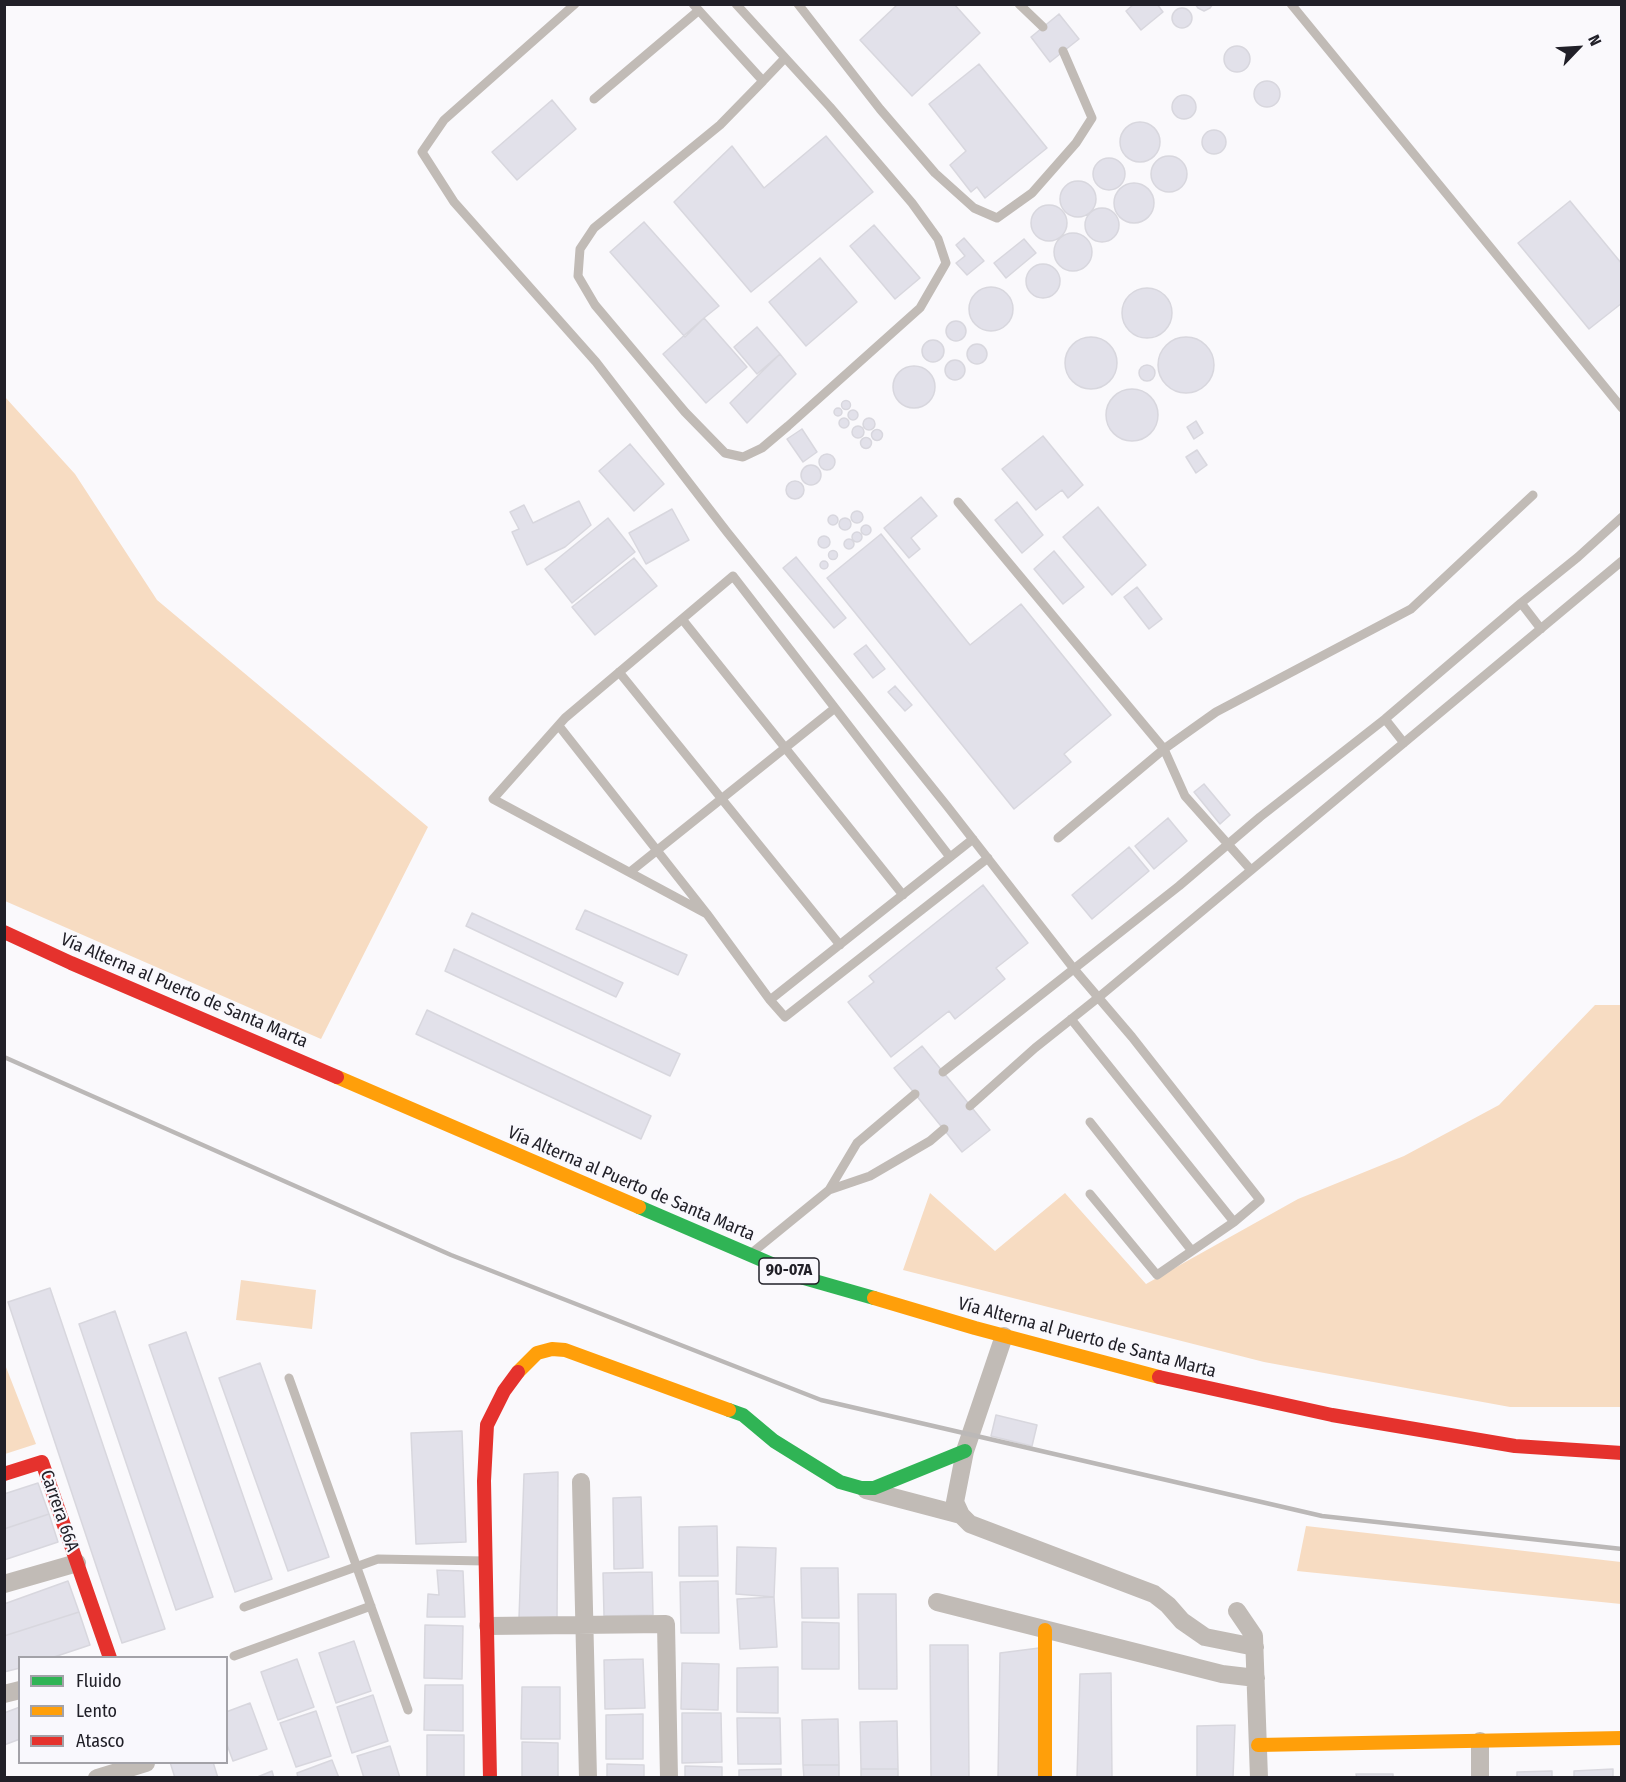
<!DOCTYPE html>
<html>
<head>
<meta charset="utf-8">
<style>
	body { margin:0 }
	#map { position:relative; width:1626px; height:1782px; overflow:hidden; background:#faf9fc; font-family:"Fira Sans Condensed",sans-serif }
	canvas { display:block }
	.frame { position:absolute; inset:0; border:6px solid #212028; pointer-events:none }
	.legend { position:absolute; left:18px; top:1656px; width:210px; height:108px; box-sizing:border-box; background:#f9f8fd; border:2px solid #a3a2a8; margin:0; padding:8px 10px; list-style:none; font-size:18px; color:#212028 }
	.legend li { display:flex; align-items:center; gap:12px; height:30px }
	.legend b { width:30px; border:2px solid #a3a2a8 }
	.north { position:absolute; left:1548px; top:18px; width:60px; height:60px; -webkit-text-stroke:4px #f9f8fd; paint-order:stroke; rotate:65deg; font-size:16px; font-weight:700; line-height:24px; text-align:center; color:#212028 }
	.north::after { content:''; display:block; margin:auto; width:21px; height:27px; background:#212028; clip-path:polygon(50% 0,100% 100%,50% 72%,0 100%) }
</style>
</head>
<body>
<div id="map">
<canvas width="1626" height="1782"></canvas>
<div class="frame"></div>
<ul class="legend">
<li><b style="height:8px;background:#30b455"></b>Fluido</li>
<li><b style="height:8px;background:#ff9f0a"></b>Lento</li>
<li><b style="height:8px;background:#e5322d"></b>Atasco</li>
</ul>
<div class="north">N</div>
</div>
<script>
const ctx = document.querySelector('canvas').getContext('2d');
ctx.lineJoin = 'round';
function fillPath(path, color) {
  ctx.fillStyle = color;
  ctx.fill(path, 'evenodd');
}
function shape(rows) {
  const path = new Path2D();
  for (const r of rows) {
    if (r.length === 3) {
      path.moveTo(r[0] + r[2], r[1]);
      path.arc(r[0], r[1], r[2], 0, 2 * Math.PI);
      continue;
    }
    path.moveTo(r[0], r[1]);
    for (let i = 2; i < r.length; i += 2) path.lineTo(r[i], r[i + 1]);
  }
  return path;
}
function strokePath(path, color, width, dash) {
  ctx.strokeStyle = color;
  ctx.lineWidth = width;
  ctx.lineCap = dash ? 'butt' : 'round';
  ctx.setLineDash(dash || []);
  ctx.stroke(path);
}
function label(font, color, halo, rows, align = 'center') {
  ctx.font = font + ' "Fira Sans Condensed",sans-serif';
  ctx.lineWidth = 4.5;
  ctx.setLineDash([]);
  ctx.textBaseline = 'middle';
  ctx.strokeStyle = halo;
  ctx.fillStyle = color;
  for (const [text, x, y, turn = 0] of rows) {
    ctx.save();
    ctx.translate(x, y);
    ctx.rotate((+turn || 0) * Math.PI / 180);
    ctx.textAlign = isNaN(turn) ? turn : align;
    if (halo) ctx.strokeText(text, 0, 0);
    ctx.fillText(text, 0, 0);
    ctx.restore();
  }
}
const green = shape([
	[5,397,75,474,157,600,428,827,321,1039,5,901],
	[1595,1005,1621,1005,1621,1407,1510,1407,1264,1362,903,1270,930,1193,995,1251,1065,1193,1146,1284,1298,1199,1404,1156,1499,1105],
	[241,1280,316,1290,312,1329,236,1320],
	[4,1362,36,1444,5,1454,4,1454],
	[1306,1526,1621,1562,1621,1604,1297,1571]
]);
const building = shape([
	[898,4,954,4,980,33,912,96,860,40,898,4],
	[1134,4,1157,4,1163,12,1141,30,1126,11,1134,4],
	[1195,4,1213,4,1210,8,1204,11,1198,8,1195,4],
	[1182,18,10],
	[1059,14,1079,39,1050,62,1031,37,1059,14],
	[1237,59,13],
	[979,64,1047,148,985,198,977,187,971,192,950,165,966,151,929,104,979,64],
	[1267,94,13],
	[1184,107,12],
	[552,100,576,129,517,180,492,152,552,100],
	[1140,142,20],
	[1214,142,12],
	[826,136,873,192,751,292,674,202,732,146,764,188,826,136],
	[1169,174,18],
	[1109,174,16],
	[1078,199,18],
	[1134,203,20],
	[1570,201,1622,264,1622,303,1589,329,1518,243,1570,201],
	[1049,223,18],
	[1102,225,17],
	[644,222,719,306,704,318,685,337,610,252,644,222],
	[874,225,920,278,895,299,850,246,874,225],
	[1073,252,19],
	[964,238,984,261,967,275,956,263,965,256,956,245,964,238],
	[1024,239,1036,253,1006,278,994,263,1024,239],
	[820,258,857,302,806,346,769,302,820,258],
	[1043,281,17],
	[991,309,22],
	[1147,313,25],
	[704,318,747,367,706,403,663,354,704,318],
	[956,331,10],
	[757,327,780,354,757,374,734,347,757,327],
	[1091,363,26],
	[1186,365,28],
	[933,351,11],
	[977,354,10],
	[780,354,796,374,747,423,730,403,780,354],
	[955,370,10],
	[1147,373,8],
	[914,387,21],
	[1132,415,26],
	[846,405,4.5],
	[838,412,4],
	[853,415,5],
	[844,423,5],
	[869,424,6],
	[1196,421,1203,433,1194,439,1187,427,1196,421],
	[858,432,6],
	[802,429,817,452,803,462,787,439,802,429],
	[877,435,5.5],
	[1043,436,1083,485,1068,498,1062,490,1036,510,1002,469,1043,436],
	[866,443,5.5],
	[630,444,664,484,634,511,599,471,630,444],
	[1197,450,1207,465,1196,473,1186,457,1197,450],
	[827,462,8],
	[811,475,10],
	[795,490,9],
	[921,497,937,516,911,538,920,549,909,558,884,528,921,497],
	[579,501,591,525,565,547,527,565,512,532,519,529,510,512,524,505,533,523,579,501],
	[1017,502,1043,535,1022,553,995,520,1017,502],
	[1098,507,1146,565,1112,595,1063,537,1098,507],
	[672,509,689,540,646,564,629,533,672,509],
	[857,517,6],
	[833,520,5],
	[608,518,635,552,572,603,545,569,608,518],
	[845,524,6],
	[866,530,5],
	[857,537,5],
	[881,534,970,645,1021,604,1111,715,1064,754,1071,762,1014,809,827,578,881,534],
	[824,542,6],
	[849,544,5],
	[833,555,4.5],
	[1054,551,1084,587,1063,604,1034,569,1054,551],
	[796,557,846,618,834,628,783,568,796,557],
	[634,558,657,586,595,635,572,607,634,558],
	[824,565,4],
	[1137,587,1162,619,1149,629,1124,597,1137,587],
	[866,645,885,669,873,678,854,654,866,645],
	[895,686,912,705,905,711,888,692,895,686],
	[1204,784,1230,815,1220,824,1194,792,1204,784],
	[1168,818,1187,841,1154,869,1135,846,1168,818],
	[1129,847,1149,871,1092,919,1072,895,1129,847],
	[983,885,1028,943,996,968,1005,979,955,1019,949,1011,891,1057,848,1002,874,982,869,976,983,885],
	[585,910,687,955,678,975,576,929,585,910],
	[472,913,623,983,616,997,466,926,472,913],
	[454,949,680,1054,670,1076,445,971,454,949],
	[427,1010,651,1116,641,1139,416,1034,427,1010],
	[922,1046,990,1130,962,1152,894,1068,922,1046],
	[50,1288,165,1629,122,1643,8,1302,50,1288],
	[115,1311,213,1597,176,1610,79,1324,115,1311],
	[186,1332,272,1579,235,1592,149,1345,186,1332],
	[260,1363,329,1557,288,1571,219,1378,260,1363],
	[996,1415,1037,1425,1032,1446,991,1436,996,1415],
	[462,1431,466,1542,416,1544,411,1433,462,1431],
	[558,1472,557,1618,519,1618,524,1474,558,1472],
	[38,1483,49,1514,4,1529,4,1494,38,1483],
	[641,1497,643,1568,614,1569,613,1498,641,1497],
	[49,1514,58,1542,4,1560,4,1529,49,1514],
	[717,1526,718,1576,679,1576,679,1527,717,1526],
	[737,1547,776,1548,774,1597,736,1594,737,1547],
	[801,1568,838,1568,839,1618,802,1618,801,1568],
	[437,1570,463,1571,465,1617,427,1617,428,1594,439,1595,437,1570],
	[652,1572,653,1615,604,1616,603,1573,652,1572],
	[68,1581,79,1612,4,1636,4,1604,68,1581],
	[718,1581,719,1633,681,1633,680,1582,718,1581],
	[858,1594,896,1594,897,1689,859,1689,858,1594],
	[774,1597,777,1647,740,1649,737,1599,774,1597],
	[79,1612,90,1645,51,1658,20,1658,20,1668,4,1672,4,1636,79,1612],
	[802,1622,839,1623,839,1669,802,1669,802,1622],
	[425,1625,463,1626,462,1679,424,1678,425,1625],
	[354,1641,371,1691,336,1703,319,1653,354,1641],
	[930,1645,968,1645,969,1778,931,1778,930,1645],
	[1039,1648,1038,1778,998,1778,1000,1653,1039,1648],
	[297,1659,314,1707,278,1720,261,1672,297,1659],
	[643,1659,645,1708,605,1709,604,1660,643,1659],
	[682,1663,719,1664,718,1710,681,1709,682,1663],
	[778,1667,778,1713,737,1712,737,1668,778,1667],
	[1111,1673,1112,1778,1077,1778,1080,1674,1111,1673],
	[425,1685,463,1685,463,1731,424,1730,425,1685],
	[522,1687,560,1687,560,1739,521,1739,522,1687],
	[373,1695,388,1741,352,1753,337,1707,373,1695],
	[250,1703,267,1749,233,1761,226,1742,226,1712,250,1703],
	[20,1707,20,1739,4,1745,4,1713,20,1707],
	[316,1711,331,1756,296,1767,280,1723,316,1711],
	[682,1713,721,1713,722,1762,682,1763,682,1713],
	[643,1714,643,1759,606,1759,606,1715,643,1714],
	[737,1718,780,1718,781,1764,738,1764,737,1718],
	[838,1719,839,1765,803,1765,802,1720,838,1719],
	[897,1721,898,1769,861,1769,860,1722,897,1721],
	[1235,1725,1233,1778,1197,1778,1197,1726,1235,1725],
	[427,1735,464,1735,464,1778,427,1778,427,1735],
	[522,1742,558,1743,558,1778,522,1778,522,1742],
	[390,1746,400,1778,364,1778,357,1756,390,1746],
	[332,1760,339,1778,298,1778,297,1773,332,1760],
	[170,1762,213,1762,218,1778,175,1778,170,1762],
	[607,1764,644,1765,644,1778,607,1778,607,1764],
	[803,1765,839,1765,839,1778,804,1778,803,1765],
	[685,1766,722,1767,722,1778,685,1778,685,1766],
	[781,1769,781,1778,739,1778,739,1770,781,1769],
	[861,1769,898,1769,898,1778,861,1778,861,1769],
	[1613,1769,1613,1778,1574,1778,1574,1771,1613,1769],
	[272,1771,274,1778,255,1778,272,1771],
	[1552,1771,1552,1778,1517,1778,1517,1772,1552,1771],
	[1356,1774,1393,1774,1393,1778,1357,1778,1356,1774]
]);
const lane = shape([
	[575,4,444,120,422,152,454,202,596,362,727,532,947,806,1074,969,1132,1037,1260,1200,1234,1222,1157,1275,1090,1194],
	[693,4,763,81,720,125,594,228,580,249,578,276,595,305,685,412,725,453,743,457,762,448,788,426,920,308,946,263,938,239,912,203,830,107,736,4],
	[798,4,880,109,935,173,974,208,997,218,1032,193,1076,143,1092,118,1063,51],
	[1019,4,1043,27],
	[1291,4,1622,408],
	[763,81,784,59],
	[594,99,698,11],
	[958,502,1164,749,1058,838],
	[1521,603,1541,629],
	[682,619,903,895],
	[619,672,840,945],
	[1385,719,1404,743],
	[559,726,707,914,770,1000,785,1017,988,858],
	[1251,870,1185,796,1164,749,1216,712,1411,609,1533,495],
	[630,872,835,708],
	[707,914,493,799,565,718,733,576,950,857],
	[770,1000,973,839],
	[1071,1019,1234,1222],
	[943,1072,1179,886,1260,817,1385,719,1521,603,1578,557,1622,517],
	[970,1106,1035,1048,1099,997,1622,561],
	[1090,1122,1192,1251],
	[829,1190,857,1143,915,1094],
	[753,1252,829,1190,870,1176,930,1141,944,1129],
	[289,1378,408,1710],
	[244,1607,378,1559,485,1561],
	[234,1656,371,1606]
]);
const street = shape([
	[1004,1336,965,1451,955,1502,961,1515,970,1524,1154,1594,1168,1605,1182,1621,1205,1637,1255,1647],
	[581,1482,588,1778],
	[866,1490,961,1515],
	[4,1584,77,1563],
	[937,1602,1222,1674,1256,1678],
	[1237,1611,1254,1636,1259,1778],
	[488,1626,666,1624,669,1778],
	[4,1694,20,1690],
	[1480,1741,1480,1778],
	[97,1778,146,1763]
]);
const fast = shape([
	[639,1207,804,1278,874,1298],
	[729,1410,743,1415,774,1441,840,1482,861,1488,874,1488,965,1451]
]);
const slow = shape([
	[337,1077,639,1207],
	[874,1298,975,1328,1159,1377],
	[518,1372,537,1353,552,1349,565,1350,729,1410],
	[1045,1630,1045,1778],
	[1258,1745,1622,1738]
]);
const jam = shape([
	[4,932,71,963,337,1077],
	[1159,1377,1332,1415,1515,1446,1622,1453],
	[4,1474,42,1462,110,1658],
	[490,1778,484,1481,487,1425,504,1391,518,1372]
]);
const rail = shape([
	[4,1057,451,1255,821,1400,1322,1516,1622,1549]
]);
const shields = [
	[789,1271,60]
];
const shieldNames = [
	["90-07A",789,1271]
];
const streetNames = [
	["Vía Alterna al Puerto de Santa Marta",184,991,23],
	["Vía Alterna al Puerto de Santa Marta",631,1184,23],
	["Vía Alterna al Puerto de Santa Marta",1087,1338,15],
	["Carrera 66A",59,1511,71]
];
fillPath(green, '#f7dcc2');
fillPath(building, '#e2e1ea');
strokePath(building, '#d8d7de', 1.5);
strokePath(lane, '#c1bbb6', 9);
strokePath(street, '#c1bbb6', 18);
strokePath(fast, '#30b455', 14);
strokePath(slow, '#ff9f0a', 14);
strokePath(jam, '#e5322d', 14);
strokePath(rail, '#bbb8b7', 4.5);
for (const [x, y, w] of shields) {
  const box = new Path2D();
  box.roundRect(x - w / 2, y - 13, w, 26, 4.5);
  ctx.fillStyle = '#f9f8fd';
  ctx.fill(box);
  strokePath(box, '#212028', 1.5);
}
label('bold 16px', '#212028', null, shieldNames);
label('18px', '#212028', '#f9f8fd', streetNames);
</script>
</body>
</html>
